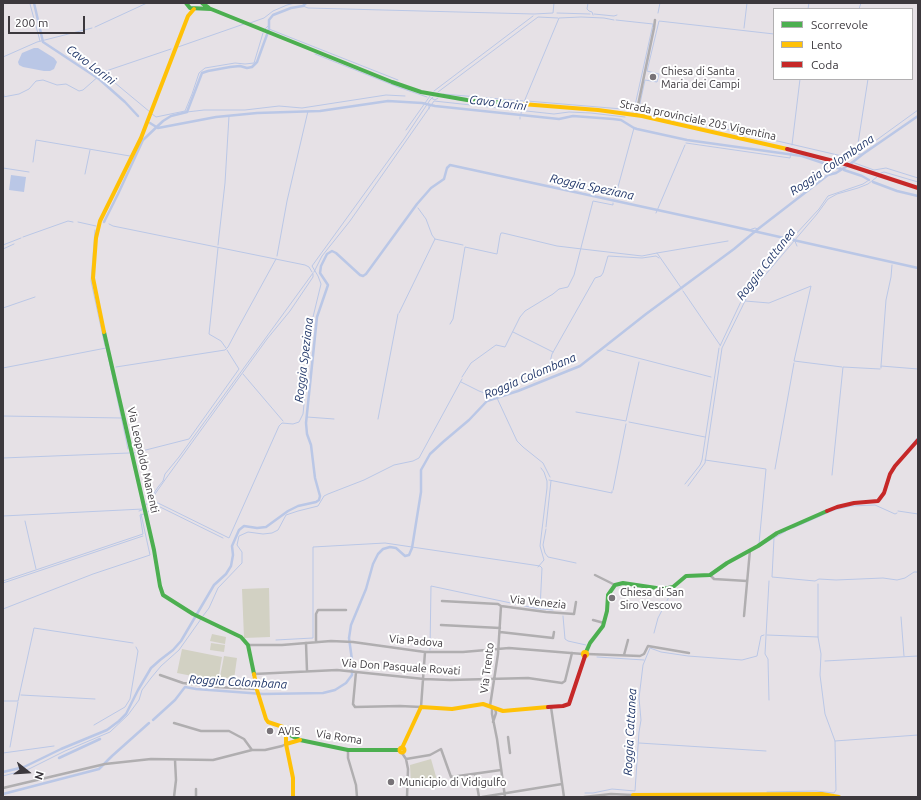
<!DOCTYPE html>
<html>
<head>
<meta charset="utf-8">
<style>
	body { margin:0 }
	#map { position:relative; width:921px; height:800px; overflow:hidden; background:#e6e1e6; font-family:Ubuntu,sans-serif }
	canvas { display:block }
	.frame { position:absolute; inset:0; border:4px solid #3c383d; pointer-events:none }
	.legend { position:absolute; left:773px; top:8px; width:140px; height:72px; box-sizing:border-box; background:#fff; border:1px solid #b1afb1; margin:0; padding:5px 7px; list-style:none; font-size:12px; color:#3c383d }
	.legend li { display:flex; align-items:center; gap:8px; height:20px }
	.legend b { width:20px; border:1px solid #b1afb1 }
	.north { position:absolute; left:8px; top:752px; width:40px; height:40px; -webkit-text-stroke:3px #fff; paint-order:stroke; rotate:107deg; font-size:11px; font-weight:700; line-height:16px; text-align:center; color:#3c383d }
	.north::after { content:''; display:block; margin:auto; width:14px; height:18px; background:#3c383d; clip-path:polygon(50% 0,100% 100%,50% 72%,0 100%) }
	.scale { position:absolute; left:8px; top:16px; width:77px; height:18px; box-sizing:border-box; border:2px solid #3c383d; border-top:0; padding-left:5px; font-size:12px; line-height:14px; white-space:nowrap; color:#3c383d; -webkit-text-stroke:3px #fff; paint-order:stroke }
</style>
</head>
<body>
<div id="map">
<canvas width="921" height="800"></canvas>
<div class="frame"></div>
<ul class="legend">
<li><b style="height:5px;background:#4caf50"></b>Scorrevole</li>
<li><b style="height:5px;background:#ffc107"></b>Lento</li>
<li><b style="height:5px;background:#c62828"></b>Coda</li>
</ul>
<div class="north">N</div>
<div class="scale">200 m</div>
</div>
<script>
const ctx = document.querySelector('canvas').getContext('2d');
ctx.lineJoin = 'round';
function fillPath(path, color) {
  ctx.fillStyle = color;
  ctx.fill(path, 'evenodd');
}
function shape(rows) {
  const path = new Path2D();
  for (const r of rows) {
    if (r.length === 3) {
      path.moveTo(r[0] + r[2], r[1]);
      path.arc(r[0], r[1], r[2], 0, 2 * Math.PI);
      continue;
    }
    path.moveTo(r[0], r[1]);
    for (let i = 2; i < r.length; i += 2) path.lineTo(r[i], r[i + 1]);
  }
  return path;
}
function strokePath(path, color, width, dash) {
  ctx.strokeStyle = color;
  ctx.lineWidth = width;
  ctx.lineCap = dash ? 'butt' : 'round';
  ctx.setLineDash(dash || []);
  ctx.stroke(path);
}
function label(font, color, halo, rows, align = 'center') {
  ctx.font = font + ' Ubuntu,sans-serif';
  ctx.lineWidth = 4;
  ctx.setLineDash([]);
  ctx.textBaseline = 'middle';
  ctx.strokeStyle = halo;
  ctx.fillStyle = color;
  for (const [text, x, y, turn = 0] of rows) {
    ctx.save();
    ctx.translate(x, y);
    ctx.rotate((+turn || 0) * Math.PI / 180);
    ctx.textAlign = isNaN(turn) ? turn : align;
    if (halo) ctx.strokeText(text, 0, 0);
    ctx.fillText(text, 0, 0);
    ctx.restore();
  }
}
const green = shape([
	[269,588,270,637,244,638,242,589],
	[212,634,226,637,225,644,210,641],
	[211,643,225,645,224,652,210,650],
	[182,649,222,657,218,681,177,673],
	[224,656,237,658,234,679,220,677],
	[431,759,437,780,411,784,410,765]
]);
const water = shape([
	[34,48,38,48,54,58,57,62,54,69,50,71,44,71,23,67,19,65,18,62,22,53],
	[11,175,26,177,24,192,9,190]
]);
const stream = shape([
	[588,3,587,9,589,11,592,12,593,15],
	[30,4,40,41],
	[303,6,308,8,534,14,553,13,554,3],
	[808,9,809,3],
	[859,9,861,3],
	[557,13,590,14],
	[658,13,660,3],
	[594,14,614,16,617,15],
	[250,23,264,18,273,11,287,5,295,3],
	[95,27,147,3],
	[744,28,747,3],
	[265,29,269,25],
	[269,29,398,80],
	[178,47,244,24],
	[315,54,398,87,427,97],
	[3,57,37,42,92,28],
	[103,72,171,49],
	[103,73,150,112],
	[3,91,4,96],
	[434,91,533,16],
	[438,92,538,17,558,18],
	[443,94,523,101],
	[3,97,19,94,29,89,36,81,43,80,57,85,66,84,79,91,83,90,100,75],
	[431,98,435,100,438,98],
	[527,101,634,110,653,24,616,20],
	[524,102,559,18,581,17,604,18,614,20],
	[639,108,645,80,657,82,659,74,647,71,659,21,774,34],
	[429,109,429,104],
	[187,112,204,110,245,110,279,106,302,108,386,95,405,96],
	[640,112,644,110,842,156,871,144,918,110],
	[152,114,156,117,185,111,192,94,199,73,205,68,235,63,245,64,254,63,263,33],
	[521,114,522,106],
	[520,119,520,117],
	[406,130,430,96],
	[686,143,790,158,791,152],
	[792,145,800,79],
	[857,150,868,79],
	[841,161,852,155,863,154],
	[33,162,36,140,130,156],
	[852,162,874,170,886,168,918,178],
	[834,166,837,164],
	[3,168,29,172],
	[881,173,884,172,918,182],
	[85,174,90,150],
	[615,198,634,128],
	[418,208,426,219,432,235,435,239],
	[656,213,685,145],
	[104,221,105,221],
	[78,222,96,226],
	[109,224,113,226,305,265,309,267,312,272],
	[95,230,91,281,105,346],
	[749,230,755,228,758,229],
	[23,237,68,221,73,222],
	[794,239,797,246],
	[789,241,792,236,795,235,819,209,828,196,863,184,869,180],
	[3,245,21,238],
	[218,245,225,183,229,116],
	[218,248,209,334,221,341,226,348],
	[3,249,14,244],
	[657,253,728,241],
	[277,256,287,201,308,111],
	[314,272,322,256,350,221,434,101,554,114,569,112,591,113,625,117],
	[683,291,720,345],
	[745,301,769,303,811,286,794,361,842,367],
	[3,308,35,297],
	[399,313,435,239,463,245],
	[450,324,453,319,465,247,497,254,500,236,501,233,503,233,557,246,582,249,642,256,657,253,682,289],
	[513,332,553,352],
	[720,346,745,293,788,243],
	[607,350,711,377],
	[107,351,128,449],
	[881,366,886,300,891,277,892,265],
	[116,367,225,350,228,347,237,330,276,259],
	[3,368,106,348],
	[881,368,881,366,918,369],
	[548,370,552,354,595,278,601,276,603,273,608,256,642,258,656,256,659,258],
	[243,374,283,421],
	[462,377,471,363,496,345,505,347,520,317,525,311,553,294,559,289,568,287,574,275,593,201,613,205,613,203],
	[461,382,479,391,490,395],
	[491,394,493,393],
	[497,398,517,441,523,447,543,463,550,477],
	[576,412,626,421,639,362],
	[3,416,121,418],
	[307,417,334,419],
	[378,419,398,314],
	[629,422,705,437],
	[134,453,189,439,239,369,227,350],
	[3,458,129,453],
	[705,460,766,469,759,544],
	[775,469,794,363],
	[891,469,918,437],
	[832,475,843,367,880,369],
	[549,480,612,493,612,491],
	[685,484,700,465,702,460,719,348],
	[688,486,705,463,722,348,745,301,749,294,817,214,828,199,837,194,858,188,868,184,877,177],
	[613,490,626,424],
	[151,502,155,494,167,477,267,339,290,311,313,277,313,274],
	[152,503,223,538],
	[146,505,158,487,163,481,165,474,179,457,313,273],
	[139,511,142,510],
	[898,511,918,514],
	[148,512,154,502,156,502,229,538,279,426,282,423,293,424,299,422,303,414,313,317,321,284,318,276,312,266,404,139,430,100,433,97],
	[3,516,143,509],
	[25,521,36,569],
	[546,527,551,481],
	[793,528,834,510,851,506,875,505,895,514,897,513],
	[546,529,543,545,545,553,548,557,576,563],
	[774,538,772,577,815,581,819,579,836,580,883,578,897,580,905,578,914,572,918,572],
	[760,546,786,531],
	[538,567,544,560,540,546,547,488,547,481,544,472,541,468],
	[3,581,143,534,140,515,144,514],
	[3,583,143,536],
	[3,609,93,574,150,555,141,514],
	[203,616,209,608,218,588,242,563,242,552,237,545,239,536,248,532,263,534,272,533,278,530,286,515,298,511,318,506,324,496,328,494,364,480,394,465,413,461,419,458,462,379],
	[563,616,565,639,568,641,586,645],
	[901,617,904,656],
	[654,633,658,618,671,593],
	[767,635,818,637],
	[276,640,313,638,313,547,385,543,540,566,542,568,540,609,553,610],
	[430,650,431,586,539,609],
	[597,657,644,660],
	[825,661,918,656],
	[21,695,95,699],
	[769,700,768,659,765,654,769,581],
	[3,701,18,701,34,628,133,643],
	[94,725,125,707,130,699,138,651,136,647],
	[835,741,918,735],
	[639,743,766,751],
	[10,747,18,702],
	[3,753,54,746],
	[3,776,29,769,65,751,110,732,128,715,139,700,142,690,151,678,161,666,179,650,201,619],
	[767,792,816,791,834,793,836,790,835,741,825,714,820,675,821,654,818,637,818,584],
	[585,793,593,793,612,789,635,791,639,732,641,720,639,698,643,665,650,648,661,652,688,656,742,660,757,656,761,636,764,635],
	[767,797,767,796]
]);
const canal = shape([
	[34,3,43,42,99,79,125,102,138,116],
	[150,123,158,128,216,117,257,113,320,111,388,101,422,103,435,106,559,119,573,116,613,119,621,120,634,128,637,129,687,140,802,156,841,169],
	[844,170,862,176,869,180],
	[873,182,897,191,918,196],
	[104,222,118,194,143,140,163,121,171,116,187,112,202,73,208,71,230,67,240,66,247,68,252,67,257,62,269,29,269,20,273,15,291,8,303,6,306,3],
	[153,720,175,700,185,687,196,689,263,694,323,693,335,690,346,683,352,675,352,660,349,638,351,625,366,589,373,564,378,554,383,549,390,547,396,548,405,556,409,555,412,548,421,492,421,470,430,454,443,442,469,420,487,401,518,391,580,366,646,314,734,249,758,229,828,175,836,173,849,165,863,154,918,116],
	[59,758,100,739],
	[3,772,24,767,61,749,107,730,119,721,126,714,138,690,151,668,160,660,173,650,181,641,214,585,226,574,231,566,233,555,232,546,239,530,244,526,257,528,266,527,288,511,298,506,316,502,319,500,320,496,315,478,311,445,307,434,306,423,317,317,328,285,320,273,321,266,327,254,332,251,336,253,360,275,363,276,366,274,417,204,431,188,444,179,447,168,450,165,722,224,918,268],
	[3,794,99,769,112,756,149,723]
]);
const street = shape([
	[636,115,654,28,655,20],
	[595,575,615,585],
	[710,575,714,579,747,581],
	[442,601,498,604,501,606,546,612,574,614,576,602],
	[744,616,750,550],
	[593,620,604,623],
	[441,625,500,628],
	[500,632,553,638,554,632],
	[316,642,316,614,318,610,346,610],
	[306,643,307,671],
	[248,645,282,645,331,641,353,642,425,652,463,652,509,648,583,654],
	[587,654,640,656,644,654,648,646,689,653],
	[624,655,628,640],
	[356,672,353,704,355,707,400,706,421,707,425,652],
	[254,674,337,670,424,679,450,680,528,678,562,683,565,681,572,653],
	[160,675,183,683,217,687,257,689],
	[490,706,498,654,501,606],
	[492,707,492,714,497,739,505,797],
	[551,707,564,797],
	[493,722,496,713,495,708],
	[174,723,201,731,229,731,244,739,252,750],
	[508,737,510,753],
	[348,750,348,758,356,785,357,797],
	[402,753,406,759,408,769,407,797],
	[406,759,430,755,441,749,451,777,501,770],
	[475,774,479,797],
	[3,788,105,764,151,759,213,760,252,750,265,750,282,746,286,744],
	[174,797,176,780,175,760],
	[196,797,196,789],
	[482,797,562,784],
	[584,797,611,794,633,795,633,797]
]);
const fast = shape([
	[186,3,190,8,211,9,392,82,421,92,467,100,522,104],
	[202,3,209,8],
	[104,332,154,550,160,586,163,595,193,614,241,637,248,645,254,674],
	[586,652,590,643,603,626,607,611,608,595,615,585,623,583,663,589,673,587,686,576,710,575,727,563,758,546,777,533,827,511],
	[286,733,300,740,348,750,399,750]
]);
const slow = shape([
	[522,104,598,110,642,116,787,149],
	[104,332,93,278,96,238,100,221,141,138,188,16,194,9],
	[585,654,2],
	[254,674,257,690,266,719,268,722,283,727,286,733,286,744,293,778,293,797],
	[286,744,300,740],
	[402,750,2.5],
	[402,748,421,707,452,709,483,704,503,711,548,707],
	[633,795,822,794,839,797]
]);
const jam = shape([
	[787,149,845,164,918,188],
	[827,511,837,507,854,503,878,501,884,493,890,474,895,466,918,440],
	[548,707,563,706,569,704,585,656]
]);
const markers = [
	[653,77,4,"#787378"],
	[612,598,4,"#787378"],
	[270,731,4,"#787378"],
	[391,782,4,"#787378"]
];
const poiNames = [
	["Chiesa di Santa",661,71],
	["Maria dei Campi",661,84],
	["Chiesa di San",620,592],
	["Siro Vescovo",620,605],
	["AVIS",278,731],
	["Municipio di Vidigulfo",399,782]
];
const streetNames = [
	["Strada provinciale 205 Vigentina",698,120,12],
	["Via Leopoldo Manenti",143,460,77],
	["Via Venezia",538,602,6],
	["Via Padova",416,641,5],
	["Via Don Pasquale Rovati",401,667,4],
	["Via Trento",487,668,-83],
	["Via Roma",339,737,9]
];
const waterNames = [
	["Cavo Lorini",91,65,37],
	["Cavo Lorini",498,103,7],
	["Roggia Colombana",832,165,-34],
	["Roggia Speziana",592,187,12],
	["Roggia Cattanea",766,264,-52],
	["Roggia Speziana",304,360,-83],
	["Roggia Colombana",530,376,-23],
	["Roggia Colombana",238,682,3],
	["Roggia Cattanea",630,732,-87]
];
fillPath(green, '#d2d1c3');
fillPath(water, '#bac7e6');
strokePath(stream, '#bac7e6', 1);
strokePath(canal, '#bac7e6', 2.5);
strokePath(street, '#b0aeb0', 2.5);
strokePath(fast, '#4caf50', 4);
strokePath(slow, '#ffc107', 4);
strokePath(jam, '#c62828', 4);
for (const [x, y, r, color] of markers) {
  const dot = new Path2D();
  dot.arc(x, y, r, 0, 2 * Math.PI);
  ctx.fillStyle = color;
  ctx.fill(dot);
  strokePath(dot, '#fff', 1.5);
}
label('11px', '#3c383d', '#fff', poiNames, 'left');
label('11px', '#3c383d', '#fff', streetNames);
label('italic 12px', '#203669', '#fff', waterNames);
</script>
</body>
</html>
